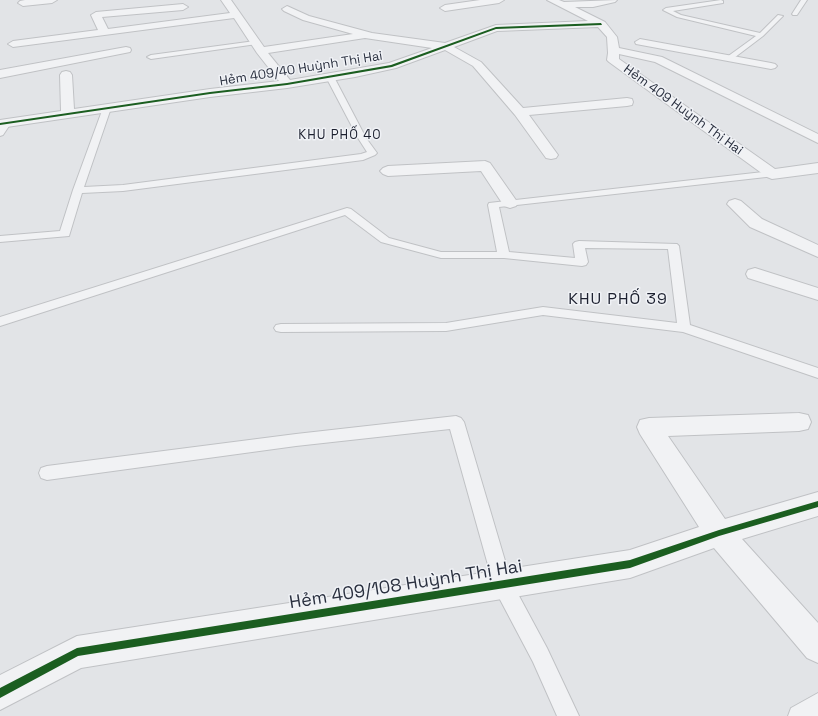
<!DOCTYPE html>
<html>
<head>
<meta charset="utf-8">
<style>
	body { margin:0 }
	canvas { display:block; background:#e2e4e7 }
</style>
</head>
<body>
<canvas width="818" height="716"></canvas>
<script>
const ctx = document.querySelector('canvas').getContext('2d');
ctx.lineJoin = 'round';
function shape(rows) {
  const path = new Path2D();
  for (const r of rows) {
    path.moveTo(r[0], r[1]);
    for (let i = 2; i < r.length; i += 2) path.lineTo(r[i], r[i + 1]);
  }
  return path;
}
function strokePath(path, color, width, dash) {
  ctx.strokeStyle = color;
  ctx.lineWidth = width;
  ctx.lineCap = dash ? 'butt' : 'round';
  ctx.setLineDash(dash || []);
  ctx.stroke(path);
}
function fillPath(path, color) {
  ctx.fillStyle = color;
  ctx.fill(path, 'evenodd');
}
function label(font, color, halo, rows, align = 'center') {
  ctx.font = font + ' "Space Grotesk",sans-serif';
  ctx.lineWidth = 3;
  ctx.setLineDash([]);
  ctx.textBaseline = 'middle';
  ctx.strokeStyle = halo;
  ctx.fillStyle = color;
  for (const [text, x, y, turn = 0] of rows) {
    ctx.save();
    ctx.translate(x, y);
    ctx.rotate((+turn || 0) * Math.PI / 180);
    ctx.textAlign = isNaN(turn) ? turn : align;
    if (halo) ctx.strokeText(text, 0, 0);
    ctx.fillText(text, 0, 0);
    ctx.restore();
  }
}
const service = shape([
	[721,0,723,1,723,3,673,11,681,15,760,33,778,15,783,16,763,36,730,61,726,59,727,57,756,36,677,17,663,10,666,8,721,0],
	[801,0,807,0,797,15,793,15,792,14,801,0],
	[255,41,258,43,257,44,151,59,147,57,151,55,255,41],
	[327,75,330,75,334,77,366,138,377,153,375,155,363,160,123,191,82,193,69,236,0,242,0,236,60,231,73,190,103,108,107,106,111,108,84,187,123,185,361,154,367,152,358,138,326,77,327,75],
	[7,120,11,123,3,135,0,136,0,127,4,121,7,120],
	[772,171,777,174,775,176,499,207,509,252,575,258,573,244,575,242,579,241,677,244,679,246,690,325,818,368,818,378,683,332,543,315,446,331,281,332,276,331,274,328,276,325,281,324,446,323,543,307,677,323,668,249,585,248,588,262,586,265,582,266,504,258,441,258,381,242,345,215,0,326,0,317,347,208,351,209,389,238,441,252,497,252,488,205,489,203,772,171],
	[456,416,461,418,464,422,511,581,547,648,579,716,557,716,533,662,495,590,450,429,296,446,47,480,41,478,39,473,41,468,47,466,296,434,456,416],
	[818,693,818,716,788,716,791,708,818,693]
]);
const minor = shape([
	[25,0,57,0,52,3,23,6,18,3,20,1,25,0],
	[221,0,231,0,264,47,353,34,303,20,284,11,282,9,287,6,309,16,372,33,445,43,496,25,588,21,547,0,559,0,564,2,617,0,615,2,593,7,575,7,605,22,617,37,619,48,662,57,818,134,818,143,655,62,619,54,619,59,775,169,818,163,818,173,772,179,767,177,609,62,607,60,608,53,607,37,598,27,497,31,454,47,481,62,523,108,627,98,632,99,633,102,632,105,627,106,529,115,558,155,556,158,551,159,546,158,515,115,473,66,445,50,396,68,355,77,287,88,210,97,0,128,0,120,61,111,60,75,62,72,66,71,70,72,72,75,74,109,210,89,279,81,257,53,234,18,13,47,8,44,13,41,98,30,91,15,96,12,183,4,188,7,183,10,102,17,108,29,230,13,221,0],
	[365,38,432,48,389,63,290,80,268,53,365,38],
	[480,0,504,0,499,3,445,11,440,8,445,5,480,0],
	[640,39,771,63,775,64,777,66,775,68,771,69,636,44,635,42,640,39],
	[126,47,130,48,131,50,130,52,0,78,0,70,126,47],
	[485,161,490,163,518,203,516,206,510,208,504,206,481,171,388,176,383,174,380,171,383,168,388,166,485,161],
	[735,199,741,201,762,219,818,245,818,257,750,227,727,204,729,201,735,199],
	[755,268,818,288,818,300,748,278,746,274,748,270,755,268],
	[799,413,808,415,811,422,808,429,799,431,668,436,725,519,818,492,818,516,742,539,818,623,818,663,807,658,714,548,630,578,81,668,0,710,0,675,77,636,630,550,699,527,640,434,637,427,640,420,649,418,799,413]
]);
const cycleway = shape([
	[601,23,602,25,496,29,392,67,287,85,210,94,0,125,0,123,210,92,287,83,391,65,496,27,601,23],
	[818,501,818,507,719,536,630,568,78,656,0,698,0,688,77,648,630,560,719,530,818,501]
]);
const farStreetnames = [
	["Hẻm 409/40 Huỳnh Thị Hai",301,69,-9],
	["Hẻm 409 Huỳnh Thị Hai",683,110,36]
];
const farNeighbourhoodnames = [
	["KHU PHỐ 40",340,135]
];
const neighbourhoodNames = [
	["KHU PHỐ 39",618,300]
];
const nearStreetnames = [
	["Hẻm 409/108 Huỳnh Thị Hai",406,585,-9]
];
strokePath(service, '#c0c2c5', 2);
strokePath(minor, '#c0c2c5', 2);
fillPath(service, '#f1f2f4');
fillPath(minor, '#f1f2f4');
fillPath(cycleway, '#1b5e20');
label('13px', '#2a303f', '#f0f2f6', farStreetnames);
ctx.letterSpacing = '1px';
label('13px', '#1d2130', '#f0f2f6', farNeighbourhoodnames);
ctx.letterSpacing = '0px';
ctx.letterSpacing = '1px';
label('16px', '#1d2130', '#f0f2f6', neighbourhoodNames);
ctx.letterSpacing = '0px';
label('18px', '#2a303f', '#f0f2f6', nearStreetnames);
</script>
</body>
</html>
